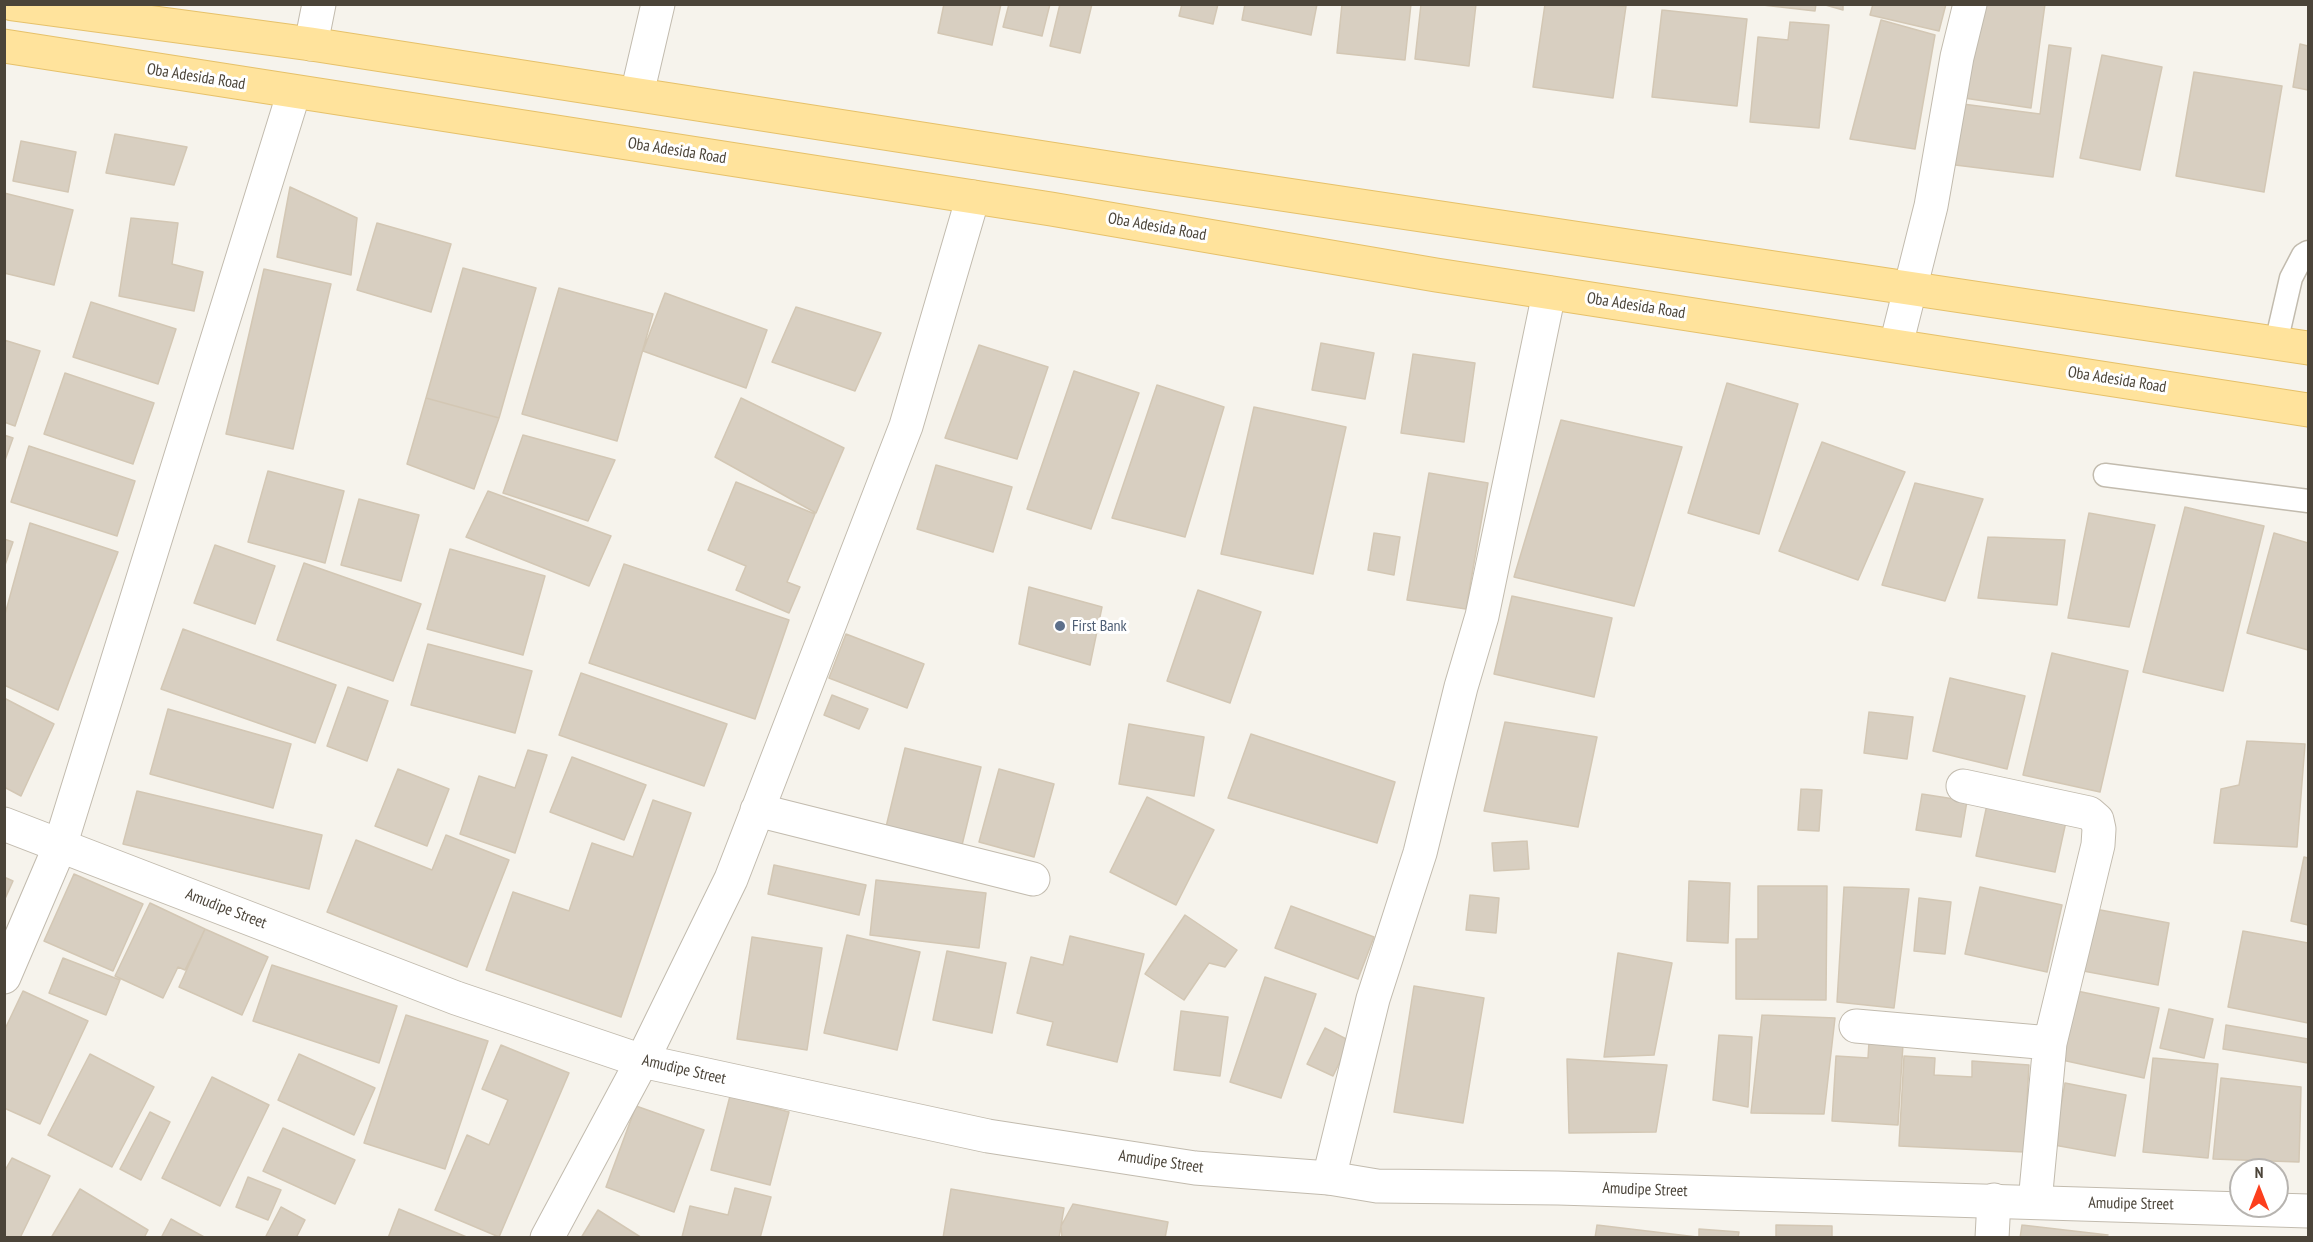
<!DOCTYPE html>
<html>
<head>
<meta charset="utf-8">
<style>
	body { margin:0 }
	#map { position:relative; width:2313px; height:1242px; overflow:hidden; background:#f6f3ec; font-family:"PT Sans Narrow",sans-serif }
	canvas { display:block }
	.frame { position:absolute; inset:0; border:6px solid #4b4439; pointer-events:none }
	.north { position:absolute; left:2229px; top:1158px; width:60px; height:60px; box-sizing:border-box; background:#fff; border:2px solid #b7b4b0; border-radius:50%; rotate:0deg; font-size:16px; font-weight:700; line-height:24px; text-align:center; color:#4b4439 }
	.north::after { content:''; display:block; margin:auto; width:21px; height:27px; background:#fc3f1d; clip-path:polygon(50% 0,100% 100%,50% 72%,0 100%) }
</style>
</head>
<body>
<div id="map">
<canvas width="2313" height="1242"></canvas>
<div class="frame"></div>
<div class="north">N</div>
</div>
<script>
const ctx = document.querySelector('canvas').getContext('2d');
ctx.lineJoin = 'round';
function fillPath(path, color) {
  ctx.fillStyle = color;
  ctx.fill(path, 'evenodd');
}
function shape(rows) {
  const path = new Path2D();
  for (const r of rows) {
    path.moveTo(r[0], r[1]);
    for (let i = 2; i < r.length; i += 2) path.lineTo(r[i], r[i + 1]);
  }
  return path;
}
function strokePath(path, color, width, dash) {
  ctx.strokeStyle = color;
  ctx.lineWidth = width;
  ctx.lineCap = dash ? 'butt' : 'round';
  ctx.setLineDash(dash || []);
  ctx.stroke(path);
}
function label(font, color, halo, rows, align = 'center') {
  ctx.font = font + ' "PT Sans Narrow",sans-serif';
  ctx.lineWidth = 6;
  ctx.setLineDash([]);
  ctx.textBaseline = 'middle';
  ctx.strokeStyle = halo;
  ctx.fillStyle = color;
  for (const [text, x, y, turn = 0] of rows) {
    ctx.save();
    ctx.translate(x, y);
    ctx.rotate((+turn || 0) * Math.PI / 180);
    ctx.textAlign = isNaN(turn) ? turn : align;
    if (halo) ctx.strokeText(text, 0, 0);
    ctx.fillText(text, 0, 0);
    ctx.restore();
  }
}
const building = shape([
	[944,4,1001,4,992,45,938,33,944,4],
	[1009,4,1050,4,1042,36,1003,27,1009,4],
	[1060,4,1092,4,1080,53,1050,46,1060,4],
	[1182,4,1218,4,1213,24,1179,16,1182,4],
	[1245,4,1317,4,1311,35,1242,20,1245,4],
	[1342,4,1411,4,1405,60,1337,53,1342,4],
	[1421,4,1476,4,1469,66,1415,59,1421,4],
	[1545,4,1626,6,1613,98,1533,87,1545,4],
	[1754,4,1816,4,1815,11,1754,4],
	[1822,4,1843,4,1843,10,1822,4],
	[1873,4,1946,4,1939,31,1870,15,1873,4],
	[1977,4,2045,4,2031,108,1964,98,1977,4],
	[1662,10,1747,19,1737,106,1652,97,1662,10],
	[1881,20,1935,35,1915,149,1850,139,1881,20],
	[1790,22,1829,25,1819,128,1750,122,1758,37,1788,40,1790,22],
	[2300,44,2308,46,2308,90,2293,87,2300,44],
	[2049,45,2071,48,2053,177,1947,164,1955,103,2040,114,2049,45],
	[2102,55,2162,67,2140,170,2080,158,2102,55],
	[2194,72,2282,86,2264,192,2176,176,2194,72],
	[115,134,187,147,174,185,106,173,115,134],
	[21,141,76,152,68,192,13,181,21,141],
	[290,187,357,218,351,275,277,257,290,187],
	[4,193,73,210,54,285,4,273,4,193],
	[131,218,178,223,172,264,203,272,194,311,119,296,131,218],
	[377,223,451,244,431,312,357,290,377,223],
	[463,268,536,288,499,418,426,398,463,268],
	[264,269,331,284,293,449,226,434,264,269],
	[559,288,653,314,617,441,522,414,559,288],
	[665,293,767,330,746,388,643,351,665,293],
	[91,302,176,329,158,384,73,357,91,302],
	[796,307,881,333,855,391,772,362,796,307],
	[4,340,40,351,15,426,4,422,4,340],
	[1321,343,1374,353,1365,399,1312,390,1321,343],
	[979,345,1048,367,1017,459,945,438,979,345],
	[1413,354,1475,363,1464,442,1401,433,1413,354],
	[1074,371,1139,393,1091,529,1027,509,1074,371],
	[65,373,154,403,133,464,44,434,65,373],
	[1727,383,1798,404,1759,534,1688,513,1727,383],
	[1157,385,1224,407,1185,537,1112,518,1157,385],
	[426,398,499,418,474,489,407,464,426,398],
	[741,398,844,448,816,513,715,457,741,398],
	[1254,407,1346,427,1313,574,1221,554,1254,407],
	[1561,420,1682,447,1634,606,1514,577,1561,420],
	[4,435,13,438,4,463,4,435],
	[523,435,615,460,588,521,503,493,523,435],
	[1822,442,1905,472,1858,580,1779,551,1822,442],
	[29,446,135,481,117,536,11,502,29,446],
	[936,465,1012,487,993,552,917,529,936,465],
	[268,471,344,491,325,563,248,542,268,471],
	[1429,473,1488,483,1466,609,1407,600,1429,473],
	[736,482,815,514,787,582,800,587,789,613,736,590,746,566,708,550,736,482],
	[1915,483,1983,499,1945,601,1882,585,1915,483],
	[488,491,611,536,589,586,466,537,488,491],
	[359,499,419,515,401,581,341,565,359,499],
	[2185,507,2264,526,2223,691,2143,672,2185,507],
	[2089,513,2155,525,2129,627,2068,618,2089,513],
	[30,523,118,552,58,710,4,685,4,618,30,523],
	[1374,533,1400,537,1394,575,1368,570,1374,533],
	[2274,533,2308,543,2308,650,2247,633,2274,533],
	[1988,537,2065,540,2057,605,1978,598,1988,537],
	[4,539,13,542,4,568,4,539],
	[215,545,275,566,255,624,194,603,215,545],
	[450,549,545,576,523,655,427,629,450,549],
	[304,563,421,604,393,681,277,640,304,563],
	[624,564,789,620,755,719,589,663,624,564],
	[1029,587,1102,607,1090,665,1019,644,1029,587],
	[1198,590,1261,612,1230,703,1167,681,1198,590],
	[1512,596,1612,618,1594,697,1494,674,1512,596],
	[183,629,336,685,315,743,161,689,183,629],
	[846,634,924,664,907,708,829,678,846,634],
	[428,644,532,671,515,733,411,705,428,644],
	[2052,653,2128,671,2100,792,2023,775,2052,653],
	[581,673,727,724,704,786,559,735,581,673],
	[1950,678,2025,696,2007,769,1933,751,1950,678],
	[348,687,388,701,367,761,327,746,348,687],
	[832,695,868,709,859,729,824,715,832,695],
	[4,698,54,724,21,796,4,787,4,698],
	[168,709,291,744,273,808,150,774,168,709],
	[1869,712,1913,717,1907,759,1864,753,1869,712],
	[1505,722,1597,737,1578,827,1484,811,1505,722],
	[1129,724,1204,737,1194,796,1119,784,1129,724],
	[1251,734,1395,782,1377,843,1228,798,1251,734],
	[2247,741,2305,744,2297,847,2214,843,2221,789,2239,785,2247,741],
	[905,748,981,767,962,845,886,827,905,748],
	[528,750,547,755,515,853,460,834,479,776,515,788,528,750],
	[572,757,646,785,624,840,550,812,572,757],
	[398,769,449,789,427,846,375,826,398,769],
	[999,769,1054,784,1034,857,979,842,999,769],
	[1801,789,1822,790,1819,831,1798,830,1801,789],
	[137,791,322,835,309,889,123,844,137,791],
	[1922,794,1967,801,1961,837,1916,830,1922,794],
	[1147,797,1214,830,1176,905,1110,872,1147,797],
	[653,800,691,813,621,1017,486,970,513,892,569,911,592,843,633,857,653,800],
	[1988,800,2067,817,2055,872,1976,856,1988,800],
	[446,835,509,860,467,967,327,912,356,840,432,870,446,835],
	[1527,841,1529,869,1494,871,1492,843,1527,841],
	[2304,857,2308,858,2308,925,2291,921,2304,857],
	[774,865,866,885,859,915,768,894,774,865],
	[74,874,143,904,113,971,44,941,74,874],
	[4,877,13,881,4,901,4,877],
	[876,880,986,893,979,948,870,935,876,880],
	[1689,881,1730,883,1728,943,1687,941,1689,881],
	[1758,886,1827,886,1826,1000,1736,999,1736,939,1758,939,1758,886],
	[1844,887,1909,889,1894,1008,1837,1002,1844,887],
	[1980,887,2062,905,2047,972,1965,954,1980,887],
	[1470,895,1499,898,1496,933,1466,930,1470,895],
	[1919,898,1951,902,1945,954,1914,951,1919,898],
	[150,903,205,929,185,970,178,967,163,998,115,976,150,903],
	[1291,906,1374,937,1358,979,1275,948,1291,906],
	[2090,908,2169,923,2158,985,2078,970,2090,908],
	[1185,915,1237,950,1225,967,1209,963,1184,1000,1145,974,1185,915],
	[205,929,268,957,242,1015,179,987,205,929],
	[2243,931,2308,943,2308,1023,2228,1007,2243,931],
	[847,935,920,952,897,1050,824,1033,847,935],
	[1070,936,1144,954,1117,1062,1047,1045,1053,1022,1017,1013,1031,957,1063,965,1070,936],
	[752,937,822,948,807,1050,737,1039,752,937],
	[947,951,1006,963,992,1033,933,1020,947,951],
	[1618,953,1672,963,1654,1055,1604,1057,1618,953],
	[63,958,120,980,106,1015,49,993,63,958],
	[272,965,397,1006,379,1063,253,1021,272,965],
	[1265,977,1316,994,1281,1098,1230,1082,1265,977],
	[1414,986,1484,998,1463,1123,1394,1112,1414,986],
	[23,991,88,1021,40,1124,4,1108,4,1031,23,991],
	[2077,991,2159,1008,2144,1078,2062,1060,2077,991],
	[2169,1009,2213,1019,2204,1058,2160,1048,2169,1009],
	[1181,1011,1228,1017,1220,1076,1174,1070,1181,1011],
	[406,1015,488,1041,445,1169,364,1143,406,1015],
	[1762,1015,1835,1018,1824,1114,1751,1113,1762,1015],
	[2226,1025,2308,1039,2308,1063,2223,1049,2226,1025],
	[1325,1028,1350,1041,1333,1076,1307,1064,1325,1028],
	[1719,1035,1752,1037,1748,1107,1713,1100,1719,1035],
	[1869,1042,1903,1044,1898,1125,1832,1121,1836,1056,1868,1058,1869,1042],
	[501,1045,569,1073,499,1237,435,1210,467,1135,489,1145,508,1100,482,1089,501,1045],
	[90,1054,154,1087,112,1167,48,1135,90,1054],
	[299,1054,375,1088,354,1135,278,1100,299,1054],
	[1904,1056,1935,1058,1934,1075,1972,1077,1972,1061,2029,1065,2024,1152,1899,1146,1904,1056],
	[2153,1058,2218,1064,2208,1158,2143,1152,2153,1058],
	[1567,1059,1667,1065,1656,1132,1569,1133,1567,1059],
	[212,1077,269,1105,220,1206,162,1178,212,1077],
	[2221,1078,2301,1087,2299,1162,2213,1159,2221,1078],
	[2065,1083,2126,1095,2115,1156,2054,1145,2065,1083],
	[730,1096,789,1112,770,1185,711,1170,730,1096],
	[636,1106,704,1130,674,1212,606,1187,636,1106],
	[150,1112,170,1122,141,1180,120,1169,150,1112],
	[283,1128,355,1160,335,1204,263,1171,283,1128],
	[12,1158,50,1176,20,1238,4,1238,4,1172,12,1158],
	[248,1177,281,1190,268,1220,236,1207,248,1177],
	[735,1188,771,1197,760,1238,682,1237,690,1206,728,1215,735,1188],
	[80,1189,148,1230,144,1238,51,1238,80,1189],
	[951,1189,1064,1208,1059,1238,943,1238,951,1189],
	[1073,1204,1168,1222,1165,1238,1062,1238,1061,1226,1073,1204],
	[281,1207,305,1220,296,1238,265,1238,281,1207],
	[399,1209,469,1238,388,1238,399,1209],
	[598,1210,642,1238,581,1238,598,1210],
	[171,1219,206,1238,161,1238,171,1219],
	[1597,1225,1697,1237,1697,1238,1595,1238,1597,1225],
	[1776,1225,1832,1226,1832,1238,1776,1238,1776,1225],
	[2022,1225,2108,1235,2020,1238,2022,1225],
	[1699,1229,1739,1232,1738,1238,1699,1238,1699,1229]
]);
const service = shape([
	[2276,343,2291,278,2303,255,2308,252],
	[2105,475,2308,501]
]);
const minor = shape([
	[311,44,319,4],
	[637,94,658,4],
	[1896,345,1931,206,1957,57,1970,4],
	[1963,786,2089,813,2097,820,2099,829,2098,845,2050,1043,2035,1202],
	[757,810,1033,879],
	[4,977,60,846,294,92],
	[1856,1026,2050,1043],
	[1329,1178,1373,999,1420,853,1461,687,1482,616,1549,293],
	[547,1238,642,1061,731,879,906,426,973,197],
	[1992,1238,1994,1200]
]);
const tertiary = shape([
	[4,824,456,998,642,1061,988,1136,1195,1168,1329,1178,1377,1186,1558,1188,2308,1211]
]);
const primary = shape([
	[13,4,311,44,1141,173,2308,348],
	[4,46,1051,209,1436,275,2308,410]
]);
const markers = [
	[1060,626,6,"#5c6f8a"]
];
const streetNames = [
	["Oba Adesida Road",196,77,9],
	["Oba Adesida Road",677,151,9],
	["Oba Adesida Road",1157,227,10],
	["Oba Adesida Road",1636,306,9],
	["Oba Adesida Road",2117,380,9],
	["Amudipe Street",226,909,21],
	["Amudipe Street",684,1070,13],
	["Amudipe Street",1161,1162,8],
	["Amudipe Street",1645,1190,2],
	["Amudipe Street",2131,1204,1]
];
const serviceNames = [
	["First Bank",1072,626]
];
fillPath(building, '#d8cfc1');
strokePath(building, '#d3c7b4', 1.5);
strokePath(service, '#c2bbae', 25);
strokePath(minor, '#c2bbae', 35);
strokePath(tertiary, '#c2bbae', 35);
strokePath(primary, '#e6c16a', 35);
strokePath(service, '#fff', 22);
strokePath(minor, '#fff', 33);
strokePath(tertiary, '#fff', 33);
strokePath(primary, '#ffe39c', 33);
for (const [x, y, r, color] of markers) {
  const dot = new Path2D();
  dot.arc(x, y, r, 0, 2 * Math.PI);
  ctx.fillStyle = color;
  ctx.fill(dot);
  strokePath(dot, '#fff', 2);
}
label('16px', '#4b4439', '#fff', streetNames);
label('16px', '#4e5e75', '#fff', serviceNames, 'left');
</script>
</body>
</html>
